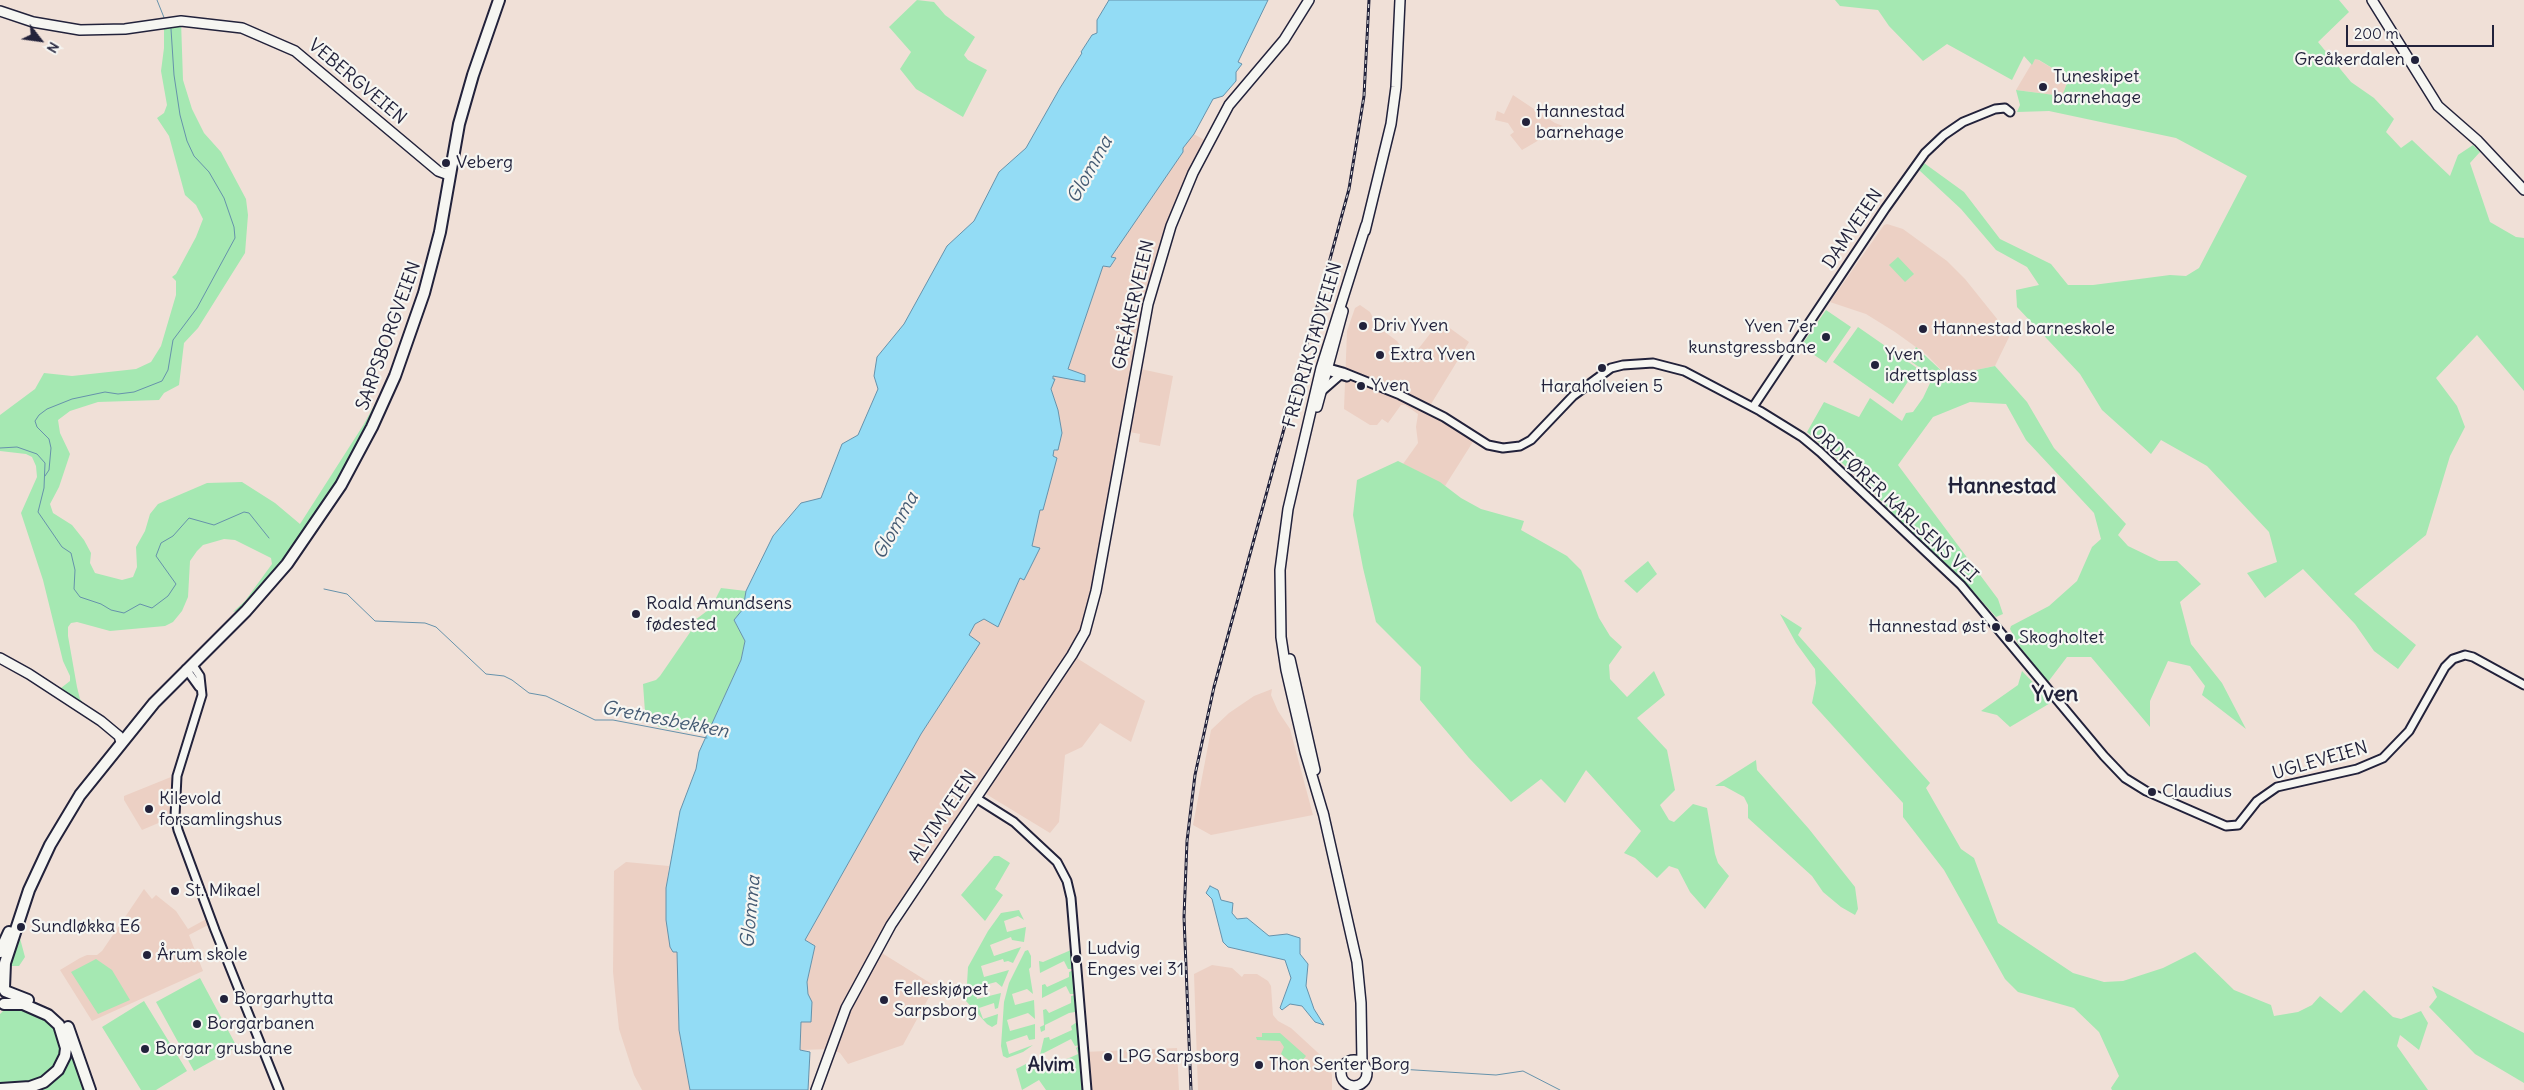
<!DOCTYPE html>
<html>
<head>
<meta charset="utf-8">
<style>
	body { margin:0 }
	#map { position:relative; width:2524px; height:1090px; overflow:hidden; background:#f0e0d7; font-family:Delius,sans-serif }
	canvas { display:block }
	.north { position:absolute; left:15px; top:15px; width:50px; height:50px; -webkit-text-stroke:4px #f6f6f2; paint-order:stroke; rotate:120deg; font-size:14px; font-weight:700; line-height:20px; text-align:center; color:#22223b }
	.north::after { content:''; display:block; margin:auto; width:18px; height:22px; background:#22223b; clip-path:polygon(50% 0,100% 100%,50% 72%,0 100%) }
	.scale { position:absolute; left:2346px; top:25px; width:148px; height:22px; box-sizing:border-box; border:2px solid #22223b; border-top:0; padding-left:6px; font-size:15px; line-height:18px; white-space:nowrap; color:#22223b; -webkit-text-stroke:4px #f6f6f2; paint-order:stroke }
</style>
</head>
<body>
<div id="map">
<canvas width="2524" height="1090"></canvas>
<div class="north">N</div>
<div class="scale">200 m</div>
</div>
<script>
const ctx = document.querySelector('canvas').getContext('2d');
ctx.lineJoin = 'round';
function fillPath(path, color) {
  ctx.fillStyle = color;
  ctx.fill(path, 'evenodd');
}
function shape(rows) {
  const path = new Path2D();
  for (const r of rows) {
    if (r.length === 3) {
      path.moveTo(r[0] + r[2], r[1]);
      path.arc(r[0], r[1], r[2], 0, 2 * Math.PI);
      continue;
    }
    path.moveTo(r[0], r[1]);
    for (let i = 2; i < r.length; i += 2) path.lineTo(r[i], r[i + 1]);
  }
  return path;
}
function strokePath(path, color, width, dash) {
  ctx.strokeStyle = color;
  ctx.lineWidth = width;
  ctx.lineCap = dash ? 'butt' : 'round';
  ctx.setLineDash(dash || []);
  ctx.stroke(path);
}
function label(font, color, halo, rows, align = 'center') {
  ctx.font = font + ' Delius,sans-serif';
  ctx.lineWidth = 4.5;
  ctx.setLineDash([]);
  ctx.textBaseline = 'middle';
  ctx.strokeStyle = halo;
  ctx.fillStyle = color;
  for (const [text, x, y, turn = 0] of rows) {
    ctx.save();
    ctx.translate(x, y);
    ctx.rotate((+turn || 0) * Math.PI / 180);
    ctx.textAlign = isNaN(turn) ? turn : align;
    if (halo) ctx.strokeText(text, 0, 0);
    ctx.fillText(text, 0, 0);
    ctx.restore();
  }
}
const built = shape([
	[2035,58,2069,78,2062,96,2016,90],
	[1513,95,1555,123,1563,126,1522,150,1510,135,1514,132,1508,123,1495,120,1497,111,1504,114],
	[1192,133,1208,142,1175,212,1136,368,1173,376,1160,446,1139,442,1140,434,1124,431,1093,602,1072,655,1145,701,1131,742,1100,723,1082,747,1065,755,1059,822,1050,833,981,791,877,950,935,986,903,1045,848,1064,840,1053,831,1049,800,1050,801,1022,811,1022,807,982,815,946,805,940,921,734,980,643,968,635,975,624,984,619,998,626,1020,578,1024,579,1039,548,1032,546,1040,510,1043,510,1056,458,1053,456,1055,450,1062,433,1058,410,1051,389,1053,376,1067,378,1085,375,1068,369,1103,266,1110,267,1116,259,1110,257,1183,152,1183,148],
	[1887,224,1903,229,1947,261,1965,279,2010,335,1995,366,1947,376,1927,355,1895,332,1866,314,1830,302,1884,225],
	[1360,305,1370,312,1378,327,1397,341,1405,352,1419,348,1440,321,1469,342,1428,409,1476,437,1445,486,1403,464,1418,443,1416,427,1418,414,1405,405,1401,405,1388,423,1382,419,1377,425,1370,425,1344,409,1347,331,1355,308],
	[1272,689,1271,695,1278,711,1290,729,1313,815,1211,835,1193,825,1211,730,1229,713,1254,696],
	[171,777,176,783,175,816,142,830,124,800,124,796],
	[626,862,669,866,666,888,670,940,670,947,677,952,679,1030,690,1090,642,1090,634,1075,619,1029,613,972,614,871],
	[144,889,152,899,156,895,176,911,188,929,210,917,212,923,189,935,203,971,92,1021,60,970,80,958,87,955,97,955,102,951],
	[1212,965,1232,968,1242,977,1244,974,1257,974,1268,981,1271,986,1273,1015,1278,1021,1291,1028,1328,1062,1332,1075,1332,1090,1198,1090,1194,974],
	[1177,1048,1179,1090,1087,1090,1083,1052]
]);
const green = shape([
	[917,0,934,2,945,15,975,37,964,55,968,60,987,70,963,117,916,89,900,69,911,52,889,27],
	[1835,0,2339,0,2349,12,2318,42,2351,82,2374,98,2394,119,2386,132,2401,148,2412,140,2450,176,2458,155,2473,145,2480,152,2470,163,2490,222,2516,237,2524,238,2524,391,2477,335,2436,378,2457,406,2465,427,2450,456,2426,535,2354,594,2416,645,2398,669,2374,651,2355,624,2303,569,2265,598,2247,573,2277,562,2269,532,2207,466,2161,440,2151,454,2102,410,2080,374,2017,307,2016,290,2039,285,2027,267,1996,250,1961,209,1919,170,1924,163,1964,192,2000,239,2051,264,2068,285,2093,285,2170,275,2186,276,2199,268,2247,176,2176,138,2049,111,2017,112,2020,105,2016,90,2062,96,2069,78,2039,60,2035,59,2032,65,2024,56,2012,80,1947,44,1923,61,1889,26,1878,10,1840,6],
	[181,21,183,80,192,109,204,133,221,152,246,199,248,215,245,253,198,328,184,343,179,385,164,393,159,400,98,402,70,411,58,420,60,433,70,454,59,487,50,504,53,513,72,525,84,540,91,553,90,563,95,573,122,580,133,577,137,567,136,547,145,531,150,514,158,504,207,483,242,482,275,503,300,524,364,424,383,389,369,426,321,509,283,561,243,609,233,612,245,601,272,564,271,558,235,540,224,539,203,545,197,551,190,561,188,597,182,611,173,622,165,626,110,631,77,622,71,623,68,627,68,636,77,687,80,699,89,710,61,688,70,681,70,676,63,661,43,580,21,513,37,477,36,466,32,457,26,454,0,451,0,415,35,389,44,373,72,376,136,369,151,362,161,346,176,295,176,281,172,277,176,274,196,237,203,219,196,205,185,195,169,136,157,118,164,113,167,105,161,71,164,48,164,24],
	[1898,257,1914,274,1905,282,1889,265],
	[1826,310,1851,327,1826,363,1801,346],
	[1858,327,1917,368,1893,404,1833,362],
	[1916,347,1947,376,1995,366,2027,402,2054,448,2126,524,2118,535,2128,546,2159,561,2177,561,2201,584,2180,602,2191,644,2222,683,2246,729,2202,695,2205,686,2190,666,2168,661,2150,701,2150,727,2091,657,2067,657,2048,682,2020,647,2010,629,2011,626,2049,606,2077,581,2092,547,2101,539,2094,513,2026,440,2006,404,1970,402,1933,417,1898,465,1998,599,2003,614,1996,617,1962,579,1893,514,1868,486,1807,432,1824,402,1859,417,1870,398,1902,421,1906,413,1913,412,1923,398,1931,381,1930,375,1909,360],
	[1398,461,1440,482,1461,498,1481,509,1524,521,1521,530,1567,556,1581,570,1599,618,1610,636,1622,647,1609,665,1610,679,1627,697,1654,671,1665,695,1637,718,1667,750,1675,790,1660,805,1669,820,1674,822,1693,804,1707,808,1715,854,1718,863,1729,876,1705,909,1690,892,1678,869,1669,866,1657,878,1635,858,1624,853,1641,831,1586,770,1565,803,1541,779,1511,802,1469,758,1420,700,1421,667,1376,622,1363,568,1353,515,1357,480],
	[1648,561,1657,574,1637,593,1624,581],
	[721,588,746,591,743,609,734,620,745,641,741,660,710,728,691,732,659,727,645,712,643,684,656,680,660,676,693,628,695,620,711,608],
	[1780,614,1802,628,1798,635,1930,783,1926,788,1961,849,1974,858,1998,923,2073,973,2104,982,2123,981,2163,968,2195,952,2234,990,2271,1005,2274,1016,2298,1012,2312,1005,2320,996,2341,1013,2364,990,2393,1017,2401,1019,2421,1011,2428,1023,2419,1050,2400,1035,2397,1046,2428,1090,2112,1090,2111,1088,2119,1076,2099,1032,2074,1008,2018,992,2005,979,1944,870,1903,817,1903,803,1812,703,1816,683,1815,669,1796,643],
	[2022,671,2052,702,2010,727,1997,715,1981,711,2018,685],
	[1756,760,1757,770,1809,829,1855,887,1858,909,1855,915,1841,907,1823,892,1812,876,1748,818,1748,805,1744,797,1724,786,1715,786],
	[994,856,999,856,1010,863,995,889,1003,895,985,921,961,895],
	[1019,910,1024,920,1018,916,1004,921,1007,932,1026,927,1024,942,1012,940,1011,937,990,945,994,956,1021,947,1013,963,1008,961,1004,962,1003,959,981,966,984,977,1009,970,1002,987,996,982,974,988,977,999,1001,993,998,1008,995,1009,994,1003,979,1008,983,1019,998,1014,997,1024,992,1027,987,1024,966,1001,968,967,988,931,1001,913],
	[18,931,25,957,19,966,9,966],
	[1072,943,1074,969,1068,969,1064,961,1040,973,1039,961,1043,962,1071,950],
	[1028,950,1031,956,1031,967,1029,969,1033,994,1027,989,1012,994,1015,1005,1034,1000,1035,1019,1028,1013,1007,1020,1010,1031,1035,1024,1035,1039,1029,1040,1027,1035,1006,1042,1009,1054,1033,1045,1023,1052,1007,1058,1003,1056,1001,1046,1004,1002,1009,983,1025,951],
	[96,959,112,970,130,1000,98,1014,71,972],
	[1074,970,1076,994,1070,994,1066,986,1042,998,1042,985,1045,984,1047,987,1069,977,1069,972],
	[200,978,237,1047,194,1071,156,1002],
	[2432,986,2524,1033,2524,1083,2475,1054,2429,1007,2437,997],
	[1076,995,1084,1090,1046,1090,1039,1080,1022,1090,1016,1069,1032,1061,1031,1058,1034,1056,1044,1063,1058,1063,1078,1054,1076,1048,1080,1045,1075,1046,1071,1039,1040,1055,1044,1038,1049,1037,1050,1040,1072,1030,1071,1026,1077,1022,1075,1012,1069,1013,1045,1025,1045,1030,1041,1032,1040,1027,1044,1025,1043,1010,1046,1009,1049,1013,1071,1003,1071,996],
	[144,1001,187,1071,156,1090,141,1090,102,1027],
	[16,1006,36,1012,54,1024,63,1046,55,1069,31,1084,0,1086,0,1014,5,1009],
	[1262,1033,1280,1033,1306,1056,1299,1065,1294,1061,1292,1063,1281,1054,1284,1047,1280,1041,1257,1040,1256,1037,1262,1037],
	[71,1047,86,1090,30,1090,37,1088]
]);
const water = shape([
	[1109,0,1268,0,1238,62,1242,64,1236,72,1236,81,1223,96,1213,99,1194,134,1183,148,1183,152,1111,257,1116,258,1110,267,1103,266,1068,369,1085,375,1085,382,1053,376,1053,379,1055,379,1051,389,1058,410,1062,433,1058,450,1054,450,1053,456,1057,458,1043,510,1040,510,1032,546,1040,548,1024,580,1020,578,998,627,984,619,975,624,969,635,980,643,921,734,805,940,815,946,807,982,808,994,812,1002,811,1022,801,1022,800,1050,810,1052,808,1090,690,1090,679,1030,677,952,673,952,670,947,666,920,666,888,680,811,696,769,699,752,741,660,745,641,734,620,743,609,746,591,773,536,801,503,821,498,842,444,858,435,878,389,874,376,877,357,904,324,947,246,974,221,999,172,1026,148,1060,88,1082,53,1081,52,1092,35,1097,33,1097,20,1109,0],
	[1210,886,1218,890,1221,900,1233,903,1232,913,1237,919,1247,918,1269,936,1287,934,1300,938,1300,954,1308,964,1306,986,1314,1009,1324,1025,1315,1022,1302,1006,1290,1004,1282,1010,1280,1008,1291,978,1285,960,1228,947,1223,942,1212,899,1206,893,1210,886]
]);
const stream = shape([
	[157,0,165,20],
	[0,448,17,447,37,454,45,463,44,488,38,512,62,547,71,553,75,570,74,589,80,597,101,604,111,610,124,613,140,604,152,608,168,596,176,584,156,556,161,543,173,536,189,518,214,525,244,512,249,513,269,538],
	[45,476,49,470,51,448,49,439,37,427,35,421,39,415,47,409,72,399,105,392,118,394,134,392,162,381,168,370,173,340,197,308,235,238,234,227,224,198,209,172,194,156,187,141,180,115,174,75,171,29],
	[324,589,347,594,375,621,425,623,436,627,486,674,504,676,512,680,529,693,546,696,595,720,613,720,707,738],
	[1399,1069,1496,1075,1523,1071,1560,1090]
]);
const minor = shape([
	[1325,367,1343,372,1400,395,1444,417,1488,445,1503,448,1520,446,1531,440,1573,396,1611,368,1623,365,1653,363,1684,371,1760,411,1802,437,1820,452,1961,585,2104,756,2125,778,2146,791,2226,826,2238,825,2257,801,2277,787,2357,769,2383,758,2409,731,2445,667,2453,659,2465,655,2473,657,2524,685],
	[1324,370,1347,377],
	[1323,390,1339,376],
	[1753,407,1885,209,1925,153,1944,135,1963,122,1995,109,2005,108,2010,112],
	[192,664,200,676,202,695,177,776,175,816,178,830,215,930,279,1090],
	[186,669,199,687],
	[976,798,1014,822,1057,862,1067,881,1071,898,1087,1090]
]);
const major = shape([
	[2372,0,2438,106,2478,141,2524,190],
	[0,11,33,22,80,30,125,29,181,21,242,28,295,51,438,171,449,175],
	[1365,231,1391,124,1396,87,1400,0],
	[1317,407,1343,311],
	[0,658,29,674,101,721,119,736,121,742],
	[1290,659,1315,770],
	[1323,812,1357,962,1361,1003,1362,1063],
	[1324,816,1305,752,1286,670,1281,637,1280,570,1288,509,1321,368,1366,225],
	[1354,1073,13],
	[816,1090,846,1008,891,925,1072,655,1085,632,1096,591,1148,304,1171,226,1193,173,1229,105,1284,40,1309,0]
]);
const highway = shape([
	[0,952,9,932],
	[4,988,5,963,29,890,50,845,80,795,154,703,246,611,287,564,341,485,372,427,395,376,424,293,440,232,459,124,473,75,499,0],
	[5,991,28,1000],
	[68,1027,90,1090],
	[0,1089,30,1087,44,1082,58,1070,65,1056,66,1048,59,1025,48,1015,23,1004,4,1004]
]);
const rail = shape([
	[1191,1090,1184,917,1187,841,1195,775,1214,687,1349,189,1364,96,1369,0]
]);
const markers = [
	[2415,60,5,"#22223b"],
	[2043,87,5,"#22223b"],
	[1526,122,5,"#22223b"],
	[446,163,5,"#22223b"],
	[1363,326,5,"#22223b"],
	[1923,329,5,"#22223b"],
	[1826,337,5,"#22223b"],
	[1380,355,5,"#22223b"],
	[1875,365,5,"#22223b"],
	[1602,368,5,"#22223b"],
	[1361,386,5,"#22223b"],
	[636,614,5,"#22223b"],
	[1996,627,5,"#22223b"],
	[2009,638,5,"#22223b"],
	[2152,792,5,"#22223b"],
	[149,809,5,"#22223b"],
	[175,891,5,"#22223b"],
	[21,927,5,"#22223b"],
	[147,955,5,"#22223b"],
	[1077,959,5,"#22223b"],
	[224,999,5,"#22223b"],
	[884,1000,5,"#22223b"],
	[197,1024,5,"#22223b"],
	[145,1049,5,"#22223b"],
	[1108,1057,5,"#22223b"],
	[1259,1065,5,"#22223b"]
];
const poiNames = [
	["Greåkerdalen",2405,60,"right"],
	["Tuneskipet",2053,77],
	["barnehage",2053,98],
	["Hannestad",1536,112],
	["barnehage",1536,133],
	["Veberg",456,163],
	["Driv Yven",1373,326],
	["Yven 7'er",1816,327,"right"],
	["kunstgressbane",1816,348,"right"],
	["Hannestad barneskole",1933,329],
	["Extra Yven",1390,355],
	["Yven",1885,355],
	["idrettsplass",1885,376],
	["Yven",1371,386],
	["Haraholveien 5",1602,387,"center"],
	["Roald Amundsens",646,604],
	["fødested",646,625],
	["Hannestad øst",1986,627,"right"],
	["Skogholtet",2019,638],
	["Claudius",2162,792],
	["Kilevold",159,799],
	["forsamlingshus",159,820],
	["St. Mikael",185,891],
	["Sundløkka E6",31,927],
	["Ludvig",1087,949],
	["Enges vei 31",1087,970],
	["Årum skole",157,955],
	["Felleskjøpet",894,990],
	["Sarpsborg",894,1011],
	["Borgarhytta",234,999],
	["Borgarbanen",207,1024],
	["Borgar grusbane",155,1049],
	["LPG Sarpsborg",1118,1057],
	["Thon Senter Borg",1269,1065]
];
const streetNames = [
	["VEBERGVEIEN",357,82,40],
	["DAMVEIEN",1853,229,-56],
	["GREÅKERVEIEN",1134,305,-77],
	["SARPSBORGVEIEN",389,336,-70],
	["FREDRIKSTADVEIEN",1313,345,-74],
	["ORDFØRER KARLSENS VEI",1894,504,43],
	["UGLEVEIEN",2320,761,-16],
	["ALVIMVEIEN",943,817,-56]
];
const waterNames = [
	["Glomma",1090,170,-61],
	["Glomma",896,526,-61],
	["Gretnesbekken",665,720,11],
	["Glomma",751,912,-85]
];
const neighbourhoodNames = [
	["Alvim",1051,1066]
];
const districtNames = [
	["Hannestad",2002,487],
	["Yven",2055,695]
];
fillPath(built, '#ecd0c4');
fillPath(green, '#a5e8b2');
fillPath(water, '#93dcf5');
strokePath(water, '#6692ab', 1);
strokePath(stream, '#6692ab', 1);
strokePath(minor, '#22223b', 11);
strokePath(major, '#22223b', 12);
strokePath(highway, '#22223b', 14);
strokePath(minor, '#f6f6f2', 7);
strokePath(major, '#f6f6f2', 9);
strokePath(highway, '#f6f6f2', 10);
strokePath(rail, '#22223b', 3);
strokePath(rail, '#f6f6f2', 1, [4]);
for (const [x, y, r, color] of markers) {
  const dot = new Path2D();
  dot.arc(x, y, r, 0, 2 * Math.PI);
  ctx.fillStyle = color;
  ctx.fill(dot);
  strokePath(dot, '#f6f6f2', 2);
}
label('18px', '#22223b', '#f6f6f2', poiNames, 'left');
label('18px', '#22223b', '#f6f6f2', streetNames);
label('italic 19px', '#445a73', '#f6f6f2', waterNames);
label('bold 19px', '#22223b', '#f6f6f2', neighbourhoodNames);
label('bold 22px', '#22223b', '#f6f6f2', districtNames);
</script>
</body>
</html>
